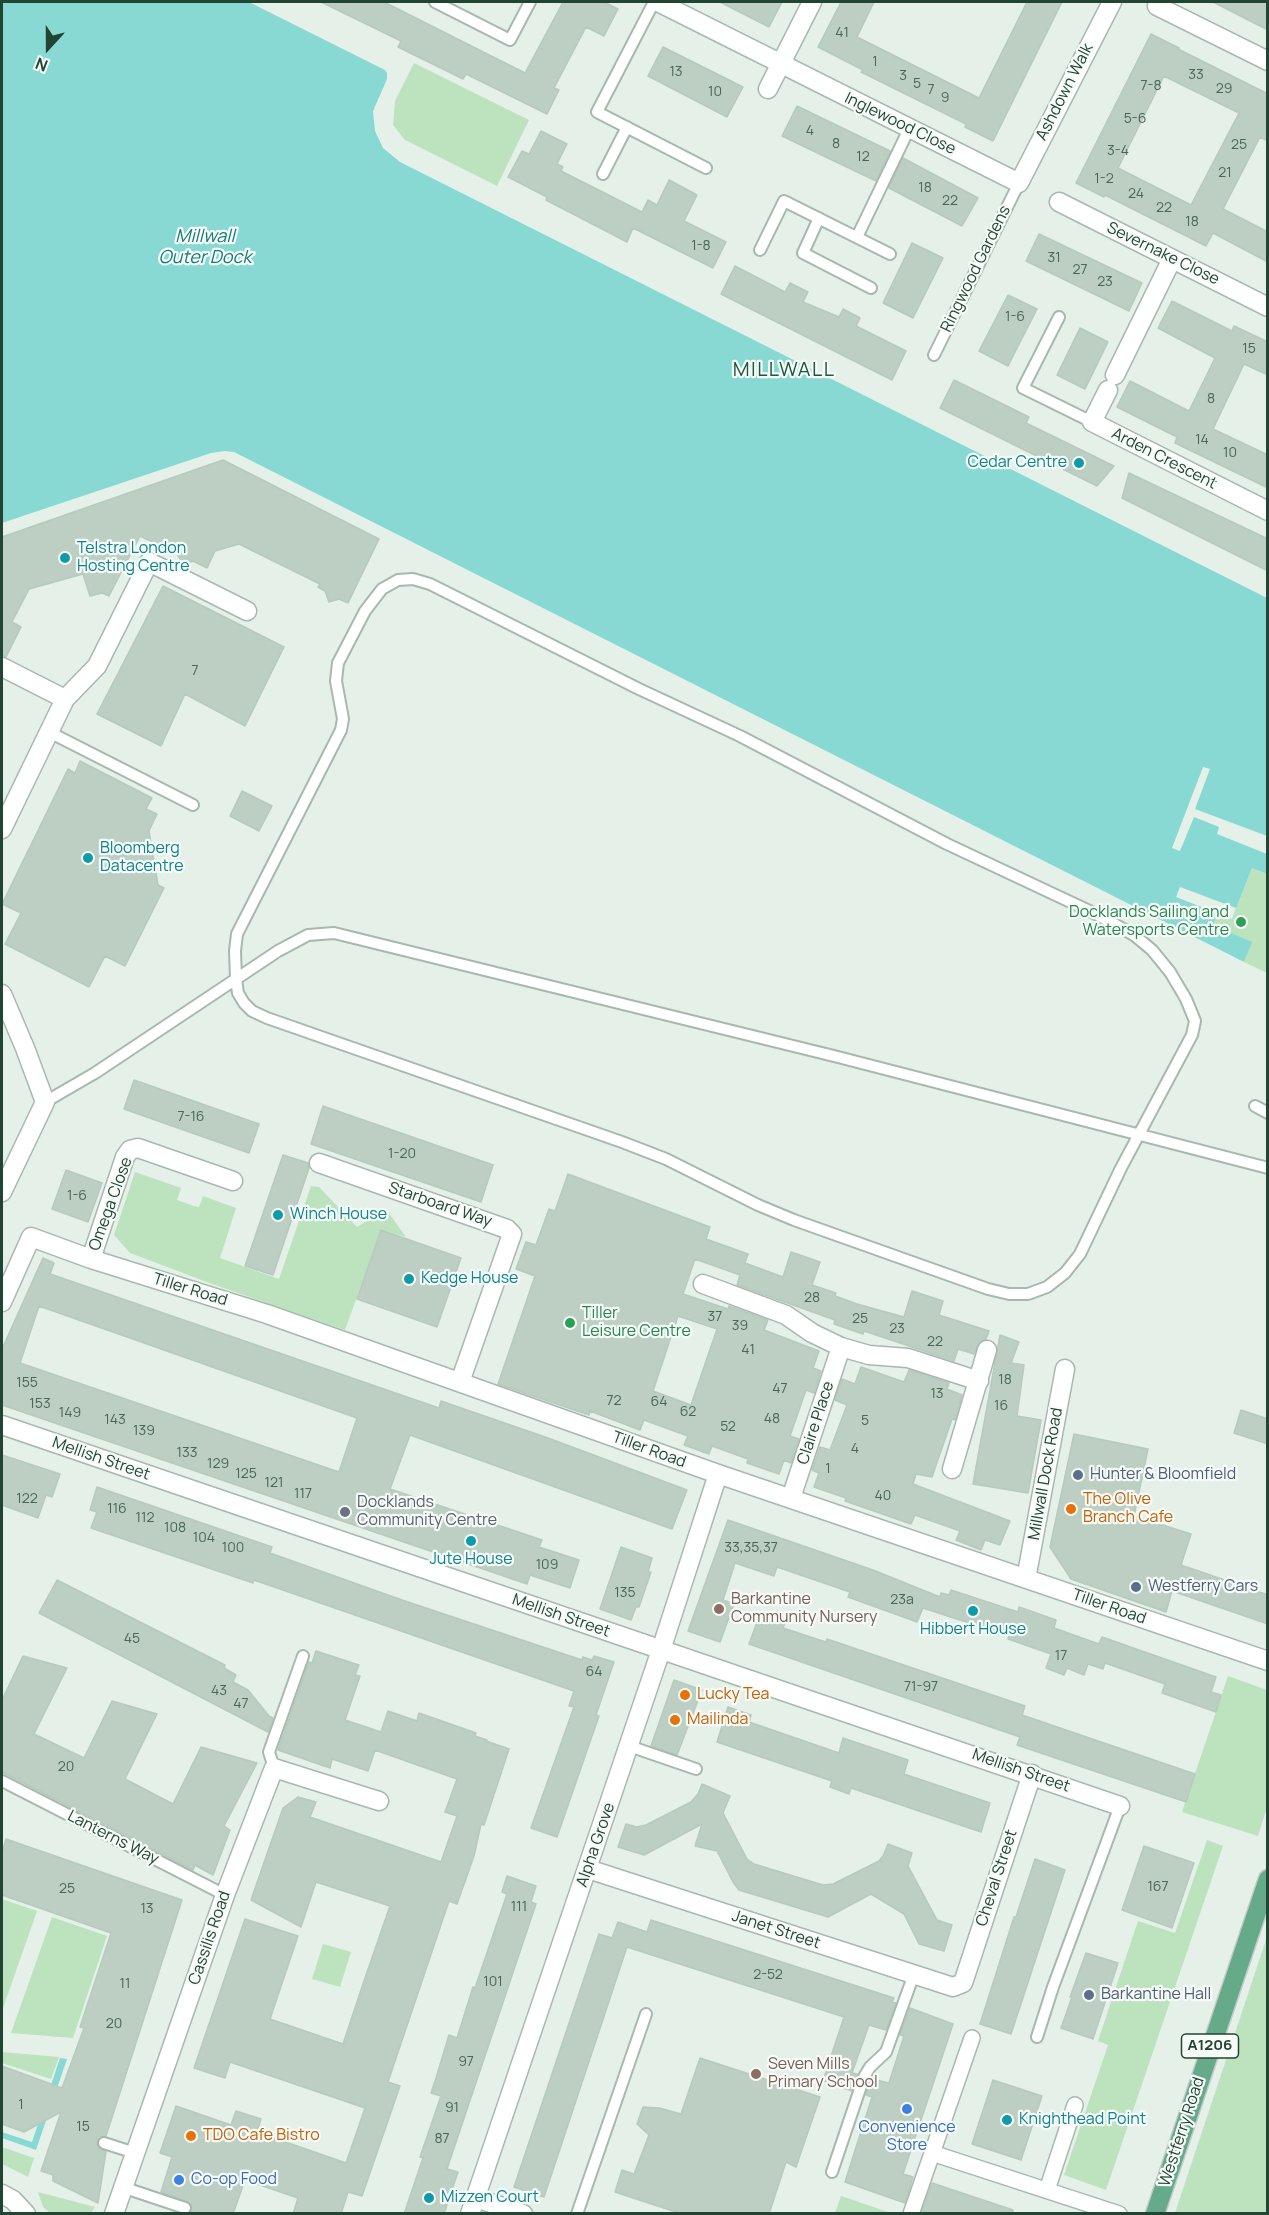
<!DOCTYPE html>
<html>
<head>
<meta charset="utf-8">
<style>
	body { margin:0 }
	#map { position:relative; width:1269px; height:2215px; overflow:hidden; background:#e5f0e9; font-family:Manrope,sans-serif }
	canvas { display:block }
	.frame { position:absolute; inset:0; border:3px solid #243; pointer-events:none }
	.north { position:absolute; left:18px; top:18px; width:60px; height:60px; -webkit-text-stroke:4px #f6fbf8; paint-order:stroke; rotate:201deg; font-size:16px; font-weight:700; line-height:24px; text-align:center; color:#243 }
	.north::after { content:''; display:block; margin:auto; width:21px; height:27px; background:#243; clip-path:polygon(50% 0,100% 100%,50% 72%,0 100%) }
</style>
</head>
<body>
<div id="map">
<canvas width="1269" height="2215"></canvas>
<div class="frame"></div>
<div class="north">N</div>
</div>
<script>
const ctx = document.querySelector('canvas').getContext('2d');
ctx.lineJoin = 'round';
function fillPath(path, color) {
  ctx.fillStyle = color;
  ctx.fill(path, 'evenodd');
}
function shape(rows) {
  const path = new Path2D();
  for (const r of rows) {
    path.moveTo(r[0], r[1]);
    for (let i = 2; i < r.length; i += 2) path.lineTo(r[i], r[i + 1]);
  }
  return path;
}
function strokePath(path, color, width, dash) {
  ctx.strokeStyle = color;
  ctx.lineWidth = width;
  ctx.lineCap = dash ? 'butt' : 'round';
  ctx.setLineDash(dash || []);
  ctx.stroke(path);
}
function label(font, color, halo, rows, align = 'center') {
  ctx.font = font + ' Manrope,sans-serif';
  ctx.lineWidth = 4.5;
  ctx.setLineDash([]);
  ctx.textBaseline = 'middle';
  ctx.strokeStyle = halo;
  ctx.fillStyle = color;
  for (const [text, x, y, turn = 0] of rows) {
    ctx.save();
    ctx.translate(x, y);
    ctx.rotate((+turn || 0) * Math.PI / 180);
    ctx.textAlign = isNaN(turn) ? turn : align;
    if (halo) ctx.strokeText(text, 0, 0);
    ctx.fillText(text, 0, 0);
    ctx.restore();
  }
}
const green = shape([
	[414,63,529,120,497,186,405,140,393,125,395,101],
	[1252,868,1267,874,1267,973,1244,962,1251,942,1213,925,1218,913,1232,919],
	[135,1172,181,1188,177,1200,194,1206,199,1207,203,1196,236,1208,220,1258,279,1279,311,1186,319,1187,357,1227,386,1209,406,1237,381,1230,345,1330,212,1284,130,1253,114,1235],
	[1228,1676,1267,1690,1267,1807,1258,1836,1182,1812],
	[1207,1840,1223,1846,1106,2190,1064,2175,1108,2045,1098,2041,1138,1921,1175,1933],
	[2,1899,37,1911,2,2011],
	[52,1917,107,1936,73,2038,11,2033],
	[1267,1937,1267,2213,1175,2213],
	[323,1944,351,1952,340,1987,312,1979],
	[2,2052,59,2057,51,2079,2,2063],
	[2,2147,34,2158,28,2177,2,2164],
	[38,2192,95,2207,91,2213,50,2213,43,2207],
	[841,2196,891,2213,835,2213]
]);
const water = shape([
	[2,2,249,2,385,70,387,73,387,79,373,111,375,131,383,148,400,162,1267,598,1267,874,1252,868,1232,919,1218,913,1213,925,1252,942,1244,962,234,452,225,451,211,453,2,523],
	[60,2058,67,2059,36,2150,2,2138,2,2132,32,2142]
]);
const pier = shape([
	[1203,767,1210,769,1195,809,1267,836,1267,854,1217,834,1219,827,1194,817,1180,851,1172,848],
	[1180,887,1236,908,1232,919,1176,897]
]);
const building = shape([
	[321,2,384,2,525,73,563,2,604,2,618,9,604,36,586,27,554,88,559,90,547,114,466,74,463,79,398,47,401,41,321,2],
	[720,2,782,2,769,27,720,2],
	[841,2,874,2,857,37,979,98,1027,2,1062,2,993,141,965,127,966,124,861,72,863,70,818,47,841,2],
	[1213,2,1268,2,1268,30,1213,2],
	[1151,34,1179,48,1178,49,1268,94,1268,141,1260,137,1223,209,1268,232,1268,262,1213,233,1206,246,1105,195,1104,197,1076,183,1151,34],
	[1164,76,1239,113,1191,205,1118,168,1164,76],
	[663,47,743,87,727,117,648,76,663,47],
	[797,106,890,151,876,181,782,136,797,106],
	[541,131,567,144,557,164,563,167,561,171,642,212,648,200,657,205,669,180,697,195,684,221,726,242,713,268,633,228,627,242,546,200,547,197,508,177,522,151,529,154,541,131],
	[903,158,978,198,962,226,889,188,903,158],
	[1039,234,1142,283,1129,311,1026,261,1039,234],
	[912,243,943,258,913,318,883,303,912,243],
	[735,266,785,292,790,283,808,292,803,302,839,317,843,309,860,318,856,326,906,351,892,380,721,294,735,266],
	[1008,295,1037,309,1008,366,979,351,1008,295],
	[1172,301,1232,331,1234,326,1268,342,1268,375,1244,364,1213,429,1268,455,1268,488,1175,443,1177,437,1117,407,1130,381,1189,411,1215,358,1158,328,1172,301],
	[1080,328,1108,342,1085,389,1057,375,1080,328],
	[954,380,1029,417,1026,423,1114,466,1097,486,940,408,954,380],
	[223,460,379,539,348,603,339,599,329,602,325,591,318,587,320,584,239,544,215,551,207,568,193,561,184,565,177,554,140,536,109,596,102,593,90,596,83,574,29,589,12,622,21,627,6,657,2,656,2,537,223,460],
	[1129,473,1268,539,1268,571,1122,498,1129,473],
	[163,586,284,647,245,726,185,694,161,746,97,714,163,586],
	[80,761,152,798,146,809,157,814,149,831,158,885,164,888,125,966,105,956,89,987,5,944,21,913,2,904,68,769,75,773,80,761],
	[242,791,272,806,259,831,230,816,242,791],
	[134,1080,259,1124,249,1153,124,1109,134,1080],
	[323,1106,493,1165,481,1202,311,1144,323,1106],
	[283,1155,308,1163,309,1168,273,1275,245,1266,283,1155],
	[66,1170,102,1183,88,1222,52,1209,66,1170],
	[568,1174,710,1227,706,1239,748,1254,745,1263,783,1277,791,1252,820,1262,812,1285,836,1293,835,1296,857,1304,904,1317,912,1291,943,1301,939,1315,989,1331,986,1339,979,1342,974,1354,958,1349,954,1361,864,1331,863,1334,834,1324,835,1320,737,1285,740,1275,695,1259,683,1294,728,1309,729,1306,768,1320,764,1330,819,1351,813,1368,821,1371,814,1393,806,1390,790,1436,799,1439,791,1463,784,1460,779,1474,747,1463,748,1459,712,1446,709,1454,684,1445,688,1436,644,1420,640,1430,590,1411,589,1415,498,1384,535,1276,516,1269,526,1242,536,1245,549,1209,555,1211,568,1174],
	[678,1316,717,1329,691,1405,653,1391,678,1316],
	[381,1230,461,1258,437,1327,357,1299,381,1230],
	[43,1258,54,1263,50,1274,56,1276,439,1408,441,1401,548,1438,687,1490,672,1529,410,1435,390,1489,542,1540,539,1547,579,1560,570,1588,530,1575,527,1584,2,1405,2,1349,43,1258],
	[39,1306,357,1418,339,1472,20,1363,39,1306],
	[1000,1335,1019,1342,1011,1363,1024,1365,1017,1416,1041,1420,1028,1493,973,1484,1000,1335],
	[861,1367,904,1382,909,1370,949,1383,947,1389,962,1395,955,1420,952,1419,932,1477,916,1474,913,1484,1010,1521,1000,1545,985,1540,981,1550,956,1540,960,1531,915,1515,911,1524,845,1501,846,1498,814,1487,819,1473,812,1470,820,1447,830,1450,847,1405,835,1400,842,1379,855,1384,861,1367],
	[1241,1410,1268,1419,1268,1444,1234,1433,1241,1410],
	[1074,1434,1148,1449,1134,1516,1191,1534,1181,1565,1268,1595,1268,1624,1172,1591,1166,1612,1071,1579,1050,1547,1074,1434],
	[2,1455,60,1474,52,1497,46,1495,38,1518,2,1505,2,1455],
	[97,1487,272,1547,270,1553,402,1600,582,1660,583,1657,592,1660,594,1656,614,1662,596,1715,599,1716,557,1837,531,1828,574,1707,569,1706,574,1691,254,1580,253,1583,91,1528,97,1512,90,1510,97,1487],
	[728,1520,873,1570,940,1597,941,1593,949,1595,951,1590,1018,1612,1019,1607,1056,1620,1054,1628,1099,1644,1102,1637,1216,1677,1211,1692,1221,1695,1216,1712,1162,1693,1165,1684,1105,1663,1103,1669,1088,1664,1084,1675,1067,1668,1064,1675,1046,1668,1051,1654,1008,1639,1009,1636,923,1608,917,1622,848,1597,850,1592,777,1567,774,1576,735,1563,723,1600,734,1604,720,1642,688,1631,728,1520],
	[621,1547,652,1558,648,1572,651,1572,639,1607,636,1607,631,1620,600,1609,621,1547],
	[57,1580,225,1665,224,1668,236,1675,233,1682,248,1690,269,1716,273,1718,268,1732,39,1613,57,1580],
	[766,1613,786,1620,783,1628,826,1642,827,1639,1025,1706,1022,1715,1195,1774,1186,1802,1017,1745,1020,1737,749,1644,760,1614,765,1616,766,1613],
	[316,1651,359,1665,355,1675,360,1676,345,1720,381,1732,388,1711,417,1721,419,1713,476,1733,475,1736,487,1740,486,1741,509,1749,484,1825,481,1824,474,1856,457,1904,449,1901,388,2082,400,2086,362,2196,348,2192,341,2214,293,2214,298,2198,245,2180,233,2214,190,2214,192,2207,190,2203,161,2192,172,2157,160,2153,176,2106,231,2125,236,2111,261,2119,257,2132,346,2163,365,2108,230,2062,225,2078,194,2068,245,1919,298,1936,270,2019,343,2044,365,1978,390,1906,316,1882,301,1927,251,1900,283,1808,298,1797,316,1802,310,1817,441,1862,457,1816,445,1812,457,1779,375,1750,368,1771,332,1759,330,1768,278,1750,309,1662,312,1663,316,1651],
	[23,1656,67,1668,34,1734,84,1758,112,1701,157,1714,125,1779,173,1804,201,1747,257,1763,224,1826,230,1830,213,1875,195,1865,193,1870,2,1772,2,1700,23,1656],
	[674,1680,702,1690,677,1755,651,1746,674,1680],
	[728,1707,751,1715,749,1722,839,1753,843,1738,908,1760,904,1774,990,1803,981,1832,851,1788,849,1794,830,1787,832,1781,717,1742,728,1707],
	[702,1784,730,1796,723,1813,747,1859,754,1864,823,1885,833,1884,879,1861,883,1856,888,1844,912,1853,908,1866,937,1920,952,1925,944,1951,919,1944,904,1914,871,1894,828,1917,739,1890,733,1882,717,1851,695,1846,702,1824,644,1855,618,1847,626,1824,637,1827,646,1825,691,1802,698,1794,702,1784],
	[6,1839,182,1900,106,2136,99,2137,97,2141,98,2148,106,2152,98,2203,53,2181,53,2175,41,2171,61,2112,24,2132,2,2124,2,2066,62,2088,84,2028,80,2027,111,1933,2,1895,2,1853,6,1839],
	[1144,1846,1194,1863,1172,1928,1122,1910,1144,1846],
	[1035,1859,1065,1870,1011,2034,980,2024,1014,1917,1016,1917,1035,1859],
	[507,1876,536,1886,531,1902,536,1904,447,2169,458,2172,444,2214,404,2214,423,2158,420,2157,441,2096,431,2093,436,2078,449,2035,457,2038,473,1987,475,1988,507,1894,502,1892,507,1876],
	[651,1920,894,1998,892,2002,896,2003,886,2030,869,2025,852,2073,857,2074,852,2091,823,2081,844,2017,627,1947,544,2197,514,2187,599,1934,612,1938,618,1922,647,1932,651,1920],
	[1086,1953,1118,1963,1093,2039,1061,2028,1072,1997,1070,1997,1086,1953],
	[910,2008,953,2024,903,2174,913,2177,905,2203,845,2182,872,2097,866,2095,871,2080,872,2079,889,2083,904,2036,900,2035,910,2008],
	[700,2058,820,2097,796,2167,786,2162,769,2214,682,2214,615,2192,622,2170,634,2174,649,2135,637,2124,643,2107,659,2108,681,2114,700,2058],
	[993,2080,1042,2096,1021,2160,972,2144,993,2080],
	[932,2183,1013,2210,1012,2214,921,2214,932,2183]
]);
const service = shape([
	[435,2,510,40,530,2],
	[654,2,597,112,706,168],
	[603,174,627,127],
	[819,218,803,253,871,288],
	[857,237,909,129],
	[760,250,784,201,890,254],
	[1059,317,1023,388,1092,422],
	[934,355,1019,183],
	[413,579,430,584,639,689,740,736,947,844,1096,914,1134,935,1152,950,1170,972,1186,999,1195,1021,1192,1035,1121,1168,1080,1254,1065,1273,1047,1287,1028,1294,1009,1294,988,1289,794,1220,758,1205,666,1159,622,1142,267,1018,252,1011,244,1003,238,993,236,979,235,951,237,934,341,730,343,719,336,681,338,663,365,611,382,589,398,580,413,579],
	[49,732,193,805],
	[45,1102,95,1073,278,951,308,935,334,933,834,1056,1268,1168],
	[1255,1106,1268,1113],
	[629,1746,696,1769],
	[274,1768,269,1752,303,1656],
	[2,1781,225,1895],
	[1037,2037,1053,1987,1120,1806],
	[104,2143,135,2153],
	[832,2172,864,2077,870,2067,886,2052,914,1974],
	[125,2188,185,2208],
	[577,2214,646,2014]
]);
const pedestrian = shape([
	[932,2153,1119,2214],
	[1047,2190,1075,2105],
	[911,2214,972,2038]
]);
const minor = shape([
	[658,2,1019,183,1112,2],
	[1157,6,1268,61],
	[768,89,812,2],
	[1059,202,1268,307],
	[1115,375,1172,259],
	[1108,390,1092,422,1268,511],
	[2,667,65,699],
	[2,829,65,699,97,666,149,562,247,611],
	[2,994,25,1048,45,1102,2,1192],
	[319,1163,507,1229,512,1234,460,1382],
	[91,1259,125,1157,130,1150,138,1148,233,1181],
	[703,1284,786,1315,812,1333,841,1347,869,1355,908,1358,979,1381],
	[2,1302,31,1237,91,1259,267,1314,718,1474,1268,1661],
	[2,1425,1120,1806],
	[952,1469,987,1350],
	[791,1498,841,1347],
	[1026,1579,1065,1369],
	[588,1869,953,1987,963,1983,1032,1774],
	[2,2194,13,2200,26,2214],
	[476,2198,523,2214],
	[114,2214,225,1895,274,1768,379,1801],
	[470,2214,661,1650,718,1474]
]);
const primary = shape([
	[1155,2214,1268,1879]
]);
const markers = [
	[1079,463,6,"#0f9aa8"],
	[65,558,6,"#0f9aa8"],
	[88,858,6,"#0f9aa8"],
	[1241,922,6,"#2e9e5b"],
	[278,1215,6,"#0f9aa8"],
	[409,1279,6,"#0f9aa8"],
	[570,1323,6,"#2e9e5b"],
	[1078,1475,6,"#5c6f8a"],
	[1071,1509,6,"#e8710a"],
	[345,1512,6,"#6b7280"],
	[471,1541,6,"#0f9aa8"],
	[1136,1587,6,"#5c6f8a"],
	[719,1609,6,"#8d6e63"],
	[973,1611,6,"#0f9aa8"],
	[685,1695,6,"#e8710a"],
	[675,1720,6,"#e8710a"],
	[1089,1995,6,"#5c6f8a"],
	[756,2074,6,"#8d6e63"],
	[907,2109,6,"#3f7fe0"],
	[1007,2120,6,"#0f9aa8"],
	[191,2136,6,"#e8710a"],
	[179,2180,6,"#3f7fe0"],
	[429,2198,6,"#0f9aa8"]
];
const numberNames = [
	["41",842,33],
	["1",875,62],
	["13",676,72],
	["33",1196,75],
	["3",903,76],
	["5",917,84],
	["7-8",1151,86],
	["29",1224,89],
	["7",931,90],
	["10",715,92],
	["9",945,98],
	["5-6",1135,119],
	["4",810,131],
	["8",836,144],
	["25",1239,145],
	["3-4",1118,151],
	["12",863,157],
	["21",1225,173],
	["1-2",1104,179],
	["18",925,188],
	["24",1136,194],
	["22",950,201],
	["22",1164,208],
	["18",1192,222],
	["1-8",701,246],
	["31",1054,258],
	["27",1080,270],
	["23",1105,282],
	["1-6",1015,317],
	["15",1249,349],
	["8",1211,399],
	["14",1202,440],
	["10",1230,453],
	["7",195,671],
	["7-16",191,1117],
	["1-20",402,1154],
	["1-6",77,1196],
	["28",812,1298],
	["37",715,1317],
	["25",860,1319],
	["39",740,1326],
	["23",897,1329],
	["22",935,1342],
	["41",748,1350],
	["18",1005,1380],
	["155",27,1383],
	["47",780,1389],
	["13",937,1394],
	["72",614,1401],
	["64",659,1402],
	["153",40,1404],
	["16",1001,1406],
	["62",688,1412],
	["149",70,1413],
	["48",772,1419],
	["143",115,1420],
	["5",865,1421],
	["52",728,1427],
	["139",144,1431],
	["4",855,1449],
	["133",187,1453],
	["129",218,1464],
	["1",828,1469],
	["125",246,1474],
	["121",274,1483],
	["117",303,1494],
	["40",883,1496],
	["122",27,1499],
	["116",117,1509],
	["112",145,1518],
	["108",175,1528],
	["104",204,1538],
	["100",233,1548],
	["33,35,37",751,1548],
	["109",547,1565],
	["135",625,1593],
	["23a",902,1600],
	["45",132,1639],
	["17",1061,1656],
	["64",594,1672],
	["71-97",921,1687],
	["43",219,1691],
	["47",241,1704],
	["20",66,1767],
	["167",1158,1887],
	["25",67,1889],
	["111",519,1907],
	["13",147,1909],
	["2-52",768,1975],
	["101",493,1982],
	["11",125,1984],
	["20",114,2024],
	["97",466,2062],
	["1",21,2105],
	["91",452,2108],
	["15",83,2127],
	["87",442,2139]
];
const shields = [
	[1210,2046,57]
];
const shieldNames = [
	["A1206",1210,2046]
];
const streetNames = [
	["Ashdown Walk",1065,92,-63],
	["Inglewood Close",900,124,26],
	["Severnake Close",1163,254,26],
	["Ringwood Gardens",976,269,-64],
	["Arden Crescent",1164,459,27],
	["Omega Close",111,1204,-70],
	["Starboard Way",440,1205,19],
	["Tiller Road",190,1290,17],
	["Claire Place",816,1423,-72],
	["Tiller Road",649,1450,20],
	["Mellish Street",101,1459,19],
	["Millwall Dock Road",1046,1474,-80],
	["Tiller Road",1109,1607,19],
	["Mellish Street",561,1616,19],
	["Mellish Street",1021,1771,19],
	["Lanterns Way",113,1838,27],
	["Alpha Grove",596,1845,-71],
	["Cheval Street",997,1878,-72],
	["Janet Street",776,1930,18],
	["Cassilis Road",210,1938,-71],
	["Westferry Road",1182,2132,-72]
];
const cultureNames = [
	["Cedar Centre",1067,463,"right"],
	["Telstra London",77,549],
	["Hosting Centre",77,567],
	["Bloomberg",100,849],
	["Datacentre",100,867],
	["Winch House",290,1215],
	["Kedge House",421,1279],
	["Jute House",471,1560,"center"],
	["Hibbert House",973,1630,"center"],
	["Knighthead Point",1019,2120],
	["Mizzen Court",441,2198]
];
const leisureNames = [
	["Docklands Sailing and",1229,913],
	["Watersports Centre",1229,931],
	["Tiller",582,1314,"left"],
	["Leisure Centre",582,1332,"left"]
];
const serviceNames = [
	["Hunter & Bloomfield",1090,1475],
	["Westferry Cars",1148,1587],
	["Barkantine Hall",1101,1995]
];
const foodNames = [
	["The Olive",1083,1500],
	["Branch Cafe",1083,1518],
	["Lucky Tea",697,1695],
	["Mailinda",687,1720],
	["TDO Cafe Bistro",203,2136]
];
const worshipNames = [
	["Docklands",357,1503],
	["Community Centre",357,1521]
];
const educationNames = [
	["Barkantine",731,1600],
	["Community Nursery",731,1618],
	["Seven Mills",768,2065],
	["Primary School",768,2083]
];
const shopNames = [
	["Convenience",907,2128],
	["Store",907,2146],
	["Co-op Food",191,2180,"left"]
];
const waterNames = [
	["Millwall",205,237],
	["Outer Dock",205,258]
];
const quarterNames = [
	["MILLWALL",784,370]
];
fillPath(green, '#bce3be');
fillPath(water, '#88d9d4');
fillPath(pier, '#e5f0e9');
fillPath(building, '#bdcec3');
strokePath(building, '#b6cabe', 1.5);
strokePath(service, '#a7b9af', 14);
strokePath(pedestrian, '#a7b9af', 18);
strokePath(minor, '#a7b9af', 21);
strokePath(primary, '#c1cbc6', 21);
strokePath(service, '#fff', 10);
strokePath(pedestrian, '#fff', 15);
strokePath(minor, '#fff', 18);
strokePath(primary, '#65aa89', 18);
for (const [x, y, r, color] of markers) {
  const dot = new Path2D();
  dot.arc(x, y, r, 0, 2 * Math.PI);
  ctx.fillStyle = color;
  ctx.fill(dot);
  strokePath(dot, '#f6fbf8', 2);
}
label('14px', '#496657', null, numberNames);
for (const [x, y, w] of shields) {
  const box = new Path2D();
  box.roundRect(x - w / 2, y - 12, w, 24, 4.5);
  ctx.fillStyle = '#f6fbf8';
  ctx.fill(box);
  strokePath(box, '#243', 1.5);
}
label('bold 15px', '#243', null, shieldNames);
label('16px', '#243', '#f6fbf8', streetNames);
label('16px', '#0d838f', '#f6fbf8', cultureNames, 'left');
label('16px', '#27864d', '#f6fbf8', leisureNames, 'right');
label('16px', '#4e5e75', '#f6fbf8', serviceNames, 'left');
label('16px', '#c56008', '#f6fbf8', foodNames, 'left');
label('16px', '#5b616d', '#f6fbf8', worshipNames, 'left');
label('16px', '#785e54', '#f6fbf8', educationNames, 'left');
label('16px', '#366cbe', '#f6fbf8', shopNames);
label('italic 18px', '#147c76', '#f6fbf8', waterNames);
ctx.letterSpacing = '1.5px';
label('20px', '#1b593c', '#f6fbf8', quarterNames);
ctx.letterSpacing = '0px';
</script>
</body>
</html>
